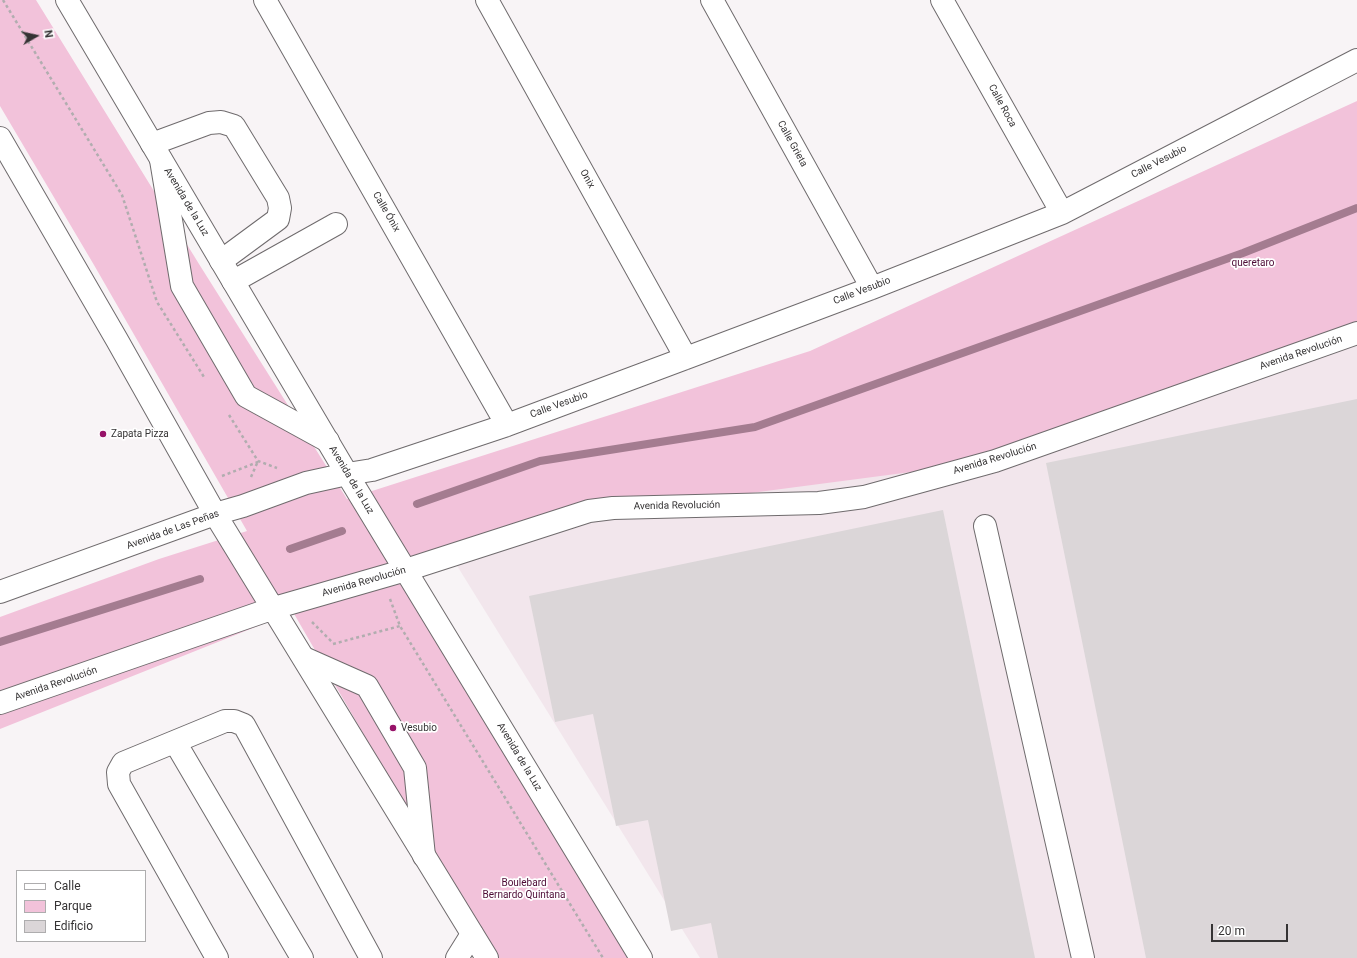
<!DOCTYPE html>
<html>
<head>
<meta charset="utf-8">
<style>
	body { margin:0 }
	#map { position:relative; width:1357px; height:958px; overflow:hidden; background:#f8f4f6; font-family:Roboto,sans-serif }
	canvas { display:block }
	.legend { position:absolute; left:16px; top:870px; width:130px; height:72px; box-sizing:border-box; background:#fff; border:1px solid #aeadae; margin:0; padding:5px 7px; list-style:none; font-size:12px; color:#353334 }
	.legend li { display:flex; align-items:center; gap:8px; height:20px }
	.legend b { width:20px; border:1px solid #aeadae }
	.north { position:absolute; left:16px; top:16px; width:40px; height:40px; -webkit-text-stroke:3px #fff; paint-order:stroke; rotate:81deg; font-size:11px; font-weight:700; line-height:16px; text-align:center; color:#353334 }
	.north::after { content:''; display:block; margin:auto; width:14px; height:18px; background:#353334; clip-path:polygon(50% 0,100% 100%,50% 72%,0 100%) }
	.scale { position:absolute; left:1211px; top:924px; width:77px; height:18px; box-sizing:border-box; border:2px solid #353334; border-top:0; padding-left:5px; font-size:12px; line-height:14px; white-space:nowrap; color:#353334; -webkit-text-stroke:3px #fff; paint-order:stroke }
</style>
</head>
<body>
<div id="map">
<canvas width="1357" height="958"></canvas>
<ul class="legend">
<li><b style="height:5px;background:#fff"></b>Calle</li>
<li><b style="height:11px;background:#f2c2da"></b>Parque</li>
<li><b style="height:11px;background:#dbd6d8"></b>Edificio</li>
</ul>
<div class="north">N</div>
<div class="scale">20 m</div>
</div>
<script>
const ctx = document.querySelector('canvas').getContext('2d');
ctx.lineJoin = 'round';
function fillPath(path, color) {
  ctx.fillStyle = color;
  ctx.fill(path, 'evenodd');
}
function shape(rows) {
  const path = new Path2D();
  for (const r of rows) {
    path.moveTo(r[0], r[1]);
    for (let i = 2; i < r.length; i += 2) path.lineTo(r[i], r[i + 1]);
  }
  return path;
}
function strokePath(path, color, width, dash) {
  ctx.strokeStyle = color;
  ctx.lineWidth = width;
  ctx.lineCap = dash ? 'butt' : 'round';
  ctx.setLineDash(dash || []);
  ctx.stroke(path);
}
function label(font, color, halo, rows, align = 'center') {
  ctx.font = font + ' Roboto,sans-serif';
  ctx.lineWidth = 3.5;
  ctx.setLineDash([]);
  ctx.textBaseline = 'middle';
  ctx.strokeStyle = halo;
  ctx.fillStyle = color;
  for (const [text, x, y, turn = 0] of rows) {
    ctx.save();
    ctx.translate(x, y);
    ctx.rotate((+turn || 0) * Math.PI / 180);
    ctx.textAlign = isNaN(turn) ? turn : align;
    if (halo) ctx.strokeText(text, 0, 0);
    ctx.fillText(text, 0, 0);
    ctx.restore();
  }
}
const built = shape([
	[1357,230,1357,958,700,958,438,535]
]);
const green = shape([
	[0,0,36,0,199,264,347,499,810,351,1357,101,1357,337,995,461,575,516,394,574,635,958,499,958,413,820,293,612,0,729,0,617,159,559,247,531,94,265,0,106]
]);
const stream = shape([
	[417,504,540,461,755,427,1243,253,1357,208],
	[290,549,342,531],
	[0,642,200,579]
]);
const building = shape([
	[1357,399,1357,958,1146,958,1046,463],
	[943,510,1035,958,718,958,711,923,671,931,648,820,616,826,593,714,555,722,529,596]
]);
const path = shape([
	[3,0,122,195,157,302,204,377],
	[229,415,258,461,277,468],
	[222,476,258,462],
	[251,477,258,461],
	[390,599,400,626,603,958],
	[312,622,333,643],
	[333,644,400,626]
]);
const minor = shape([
	[265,0,507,425],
	[487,0,686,358],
	[712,0,872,288],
	[942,0,1062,213],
	[152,144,209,123,221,122,234,126,278,198,280,208,278,219,221,261],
	[161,160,182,286,246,396,328,441],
	[233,281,243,276,336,224],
	[347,474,372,470,507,425,686,358,872,288,1062,213,1357,60],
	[985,526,1083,958],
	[406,570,589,511,613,508,819,503,864,497,995,461,1357,333],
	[304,658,367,686,415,768,424,856],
	[175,742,302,958],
	[217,958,119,784,118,772,123,763,225,721,234,721,244,725,371,958],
	[457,958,472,934]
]);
const major = shape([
	[67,0,347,474,641,958],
	[0,138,117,340,215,514,487,958],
	[0,592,215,514,243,506,306,483,347,474],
	[0,703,274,608,406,570]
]);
const markers = [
	[103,434,4,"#971268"],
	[393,728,4,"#971268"]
];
const streetNames = [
	["Calle Roca",1002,106,61],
	["Calle Grieta",792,144,61],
	["Calle Vesubio",1159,162,-27],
	["Onix",587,179,61],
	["Avenida de la Luz",186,202,59],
	["Calle Ónix",386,212,60],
	["Calle Vesubio",862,291,-21],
	["Avenida Revolución",1301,353,-19],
	["Calle Vesubio",559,405,-20],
	["Avenida Revolución",995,459,-17],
	["Avenida de la Luz",351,480,59],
	["Avenida Revolución",677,506,-1],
	["Avenida de Las Peñas",173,530,-20],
	["Avenida Revolución",364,582,-16],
	["Avenida Revolución",56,684,-19],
	["Avenida de la Luz",519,757,59]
];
const parkNames = [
	["queretaro",1253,263],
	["Boulebard",524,883],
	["Bernardo Quintana",524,895]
];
const poiNames = [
	["Zapata Pizza",111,434],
	["Vesubio",401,728]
];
fillPath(built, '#f2e6ec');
fillPath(green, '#f2c2da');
strokePath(stream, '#a47c90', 8);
fillPath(building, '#dbd6d8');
strokePath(minor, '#6f6b6d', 24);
strokePath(major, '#6f6b6d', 24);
strokePath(path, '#b1adaf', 2.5, [3, 3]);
strokePath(minor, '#fff', 22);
strokePath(major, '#fff', 22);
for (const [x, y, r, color] of markers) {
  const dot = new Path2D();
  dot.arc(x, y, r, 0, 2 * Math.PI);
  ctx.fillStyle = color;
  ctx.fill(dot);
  strokePath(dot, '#fff', 1.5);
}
label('10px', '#353334', '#fff', streetNames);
label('10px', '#4d0b35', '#fff', parkNames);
label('10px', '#353334', '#fff', poiNames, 'left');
</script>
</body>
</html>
